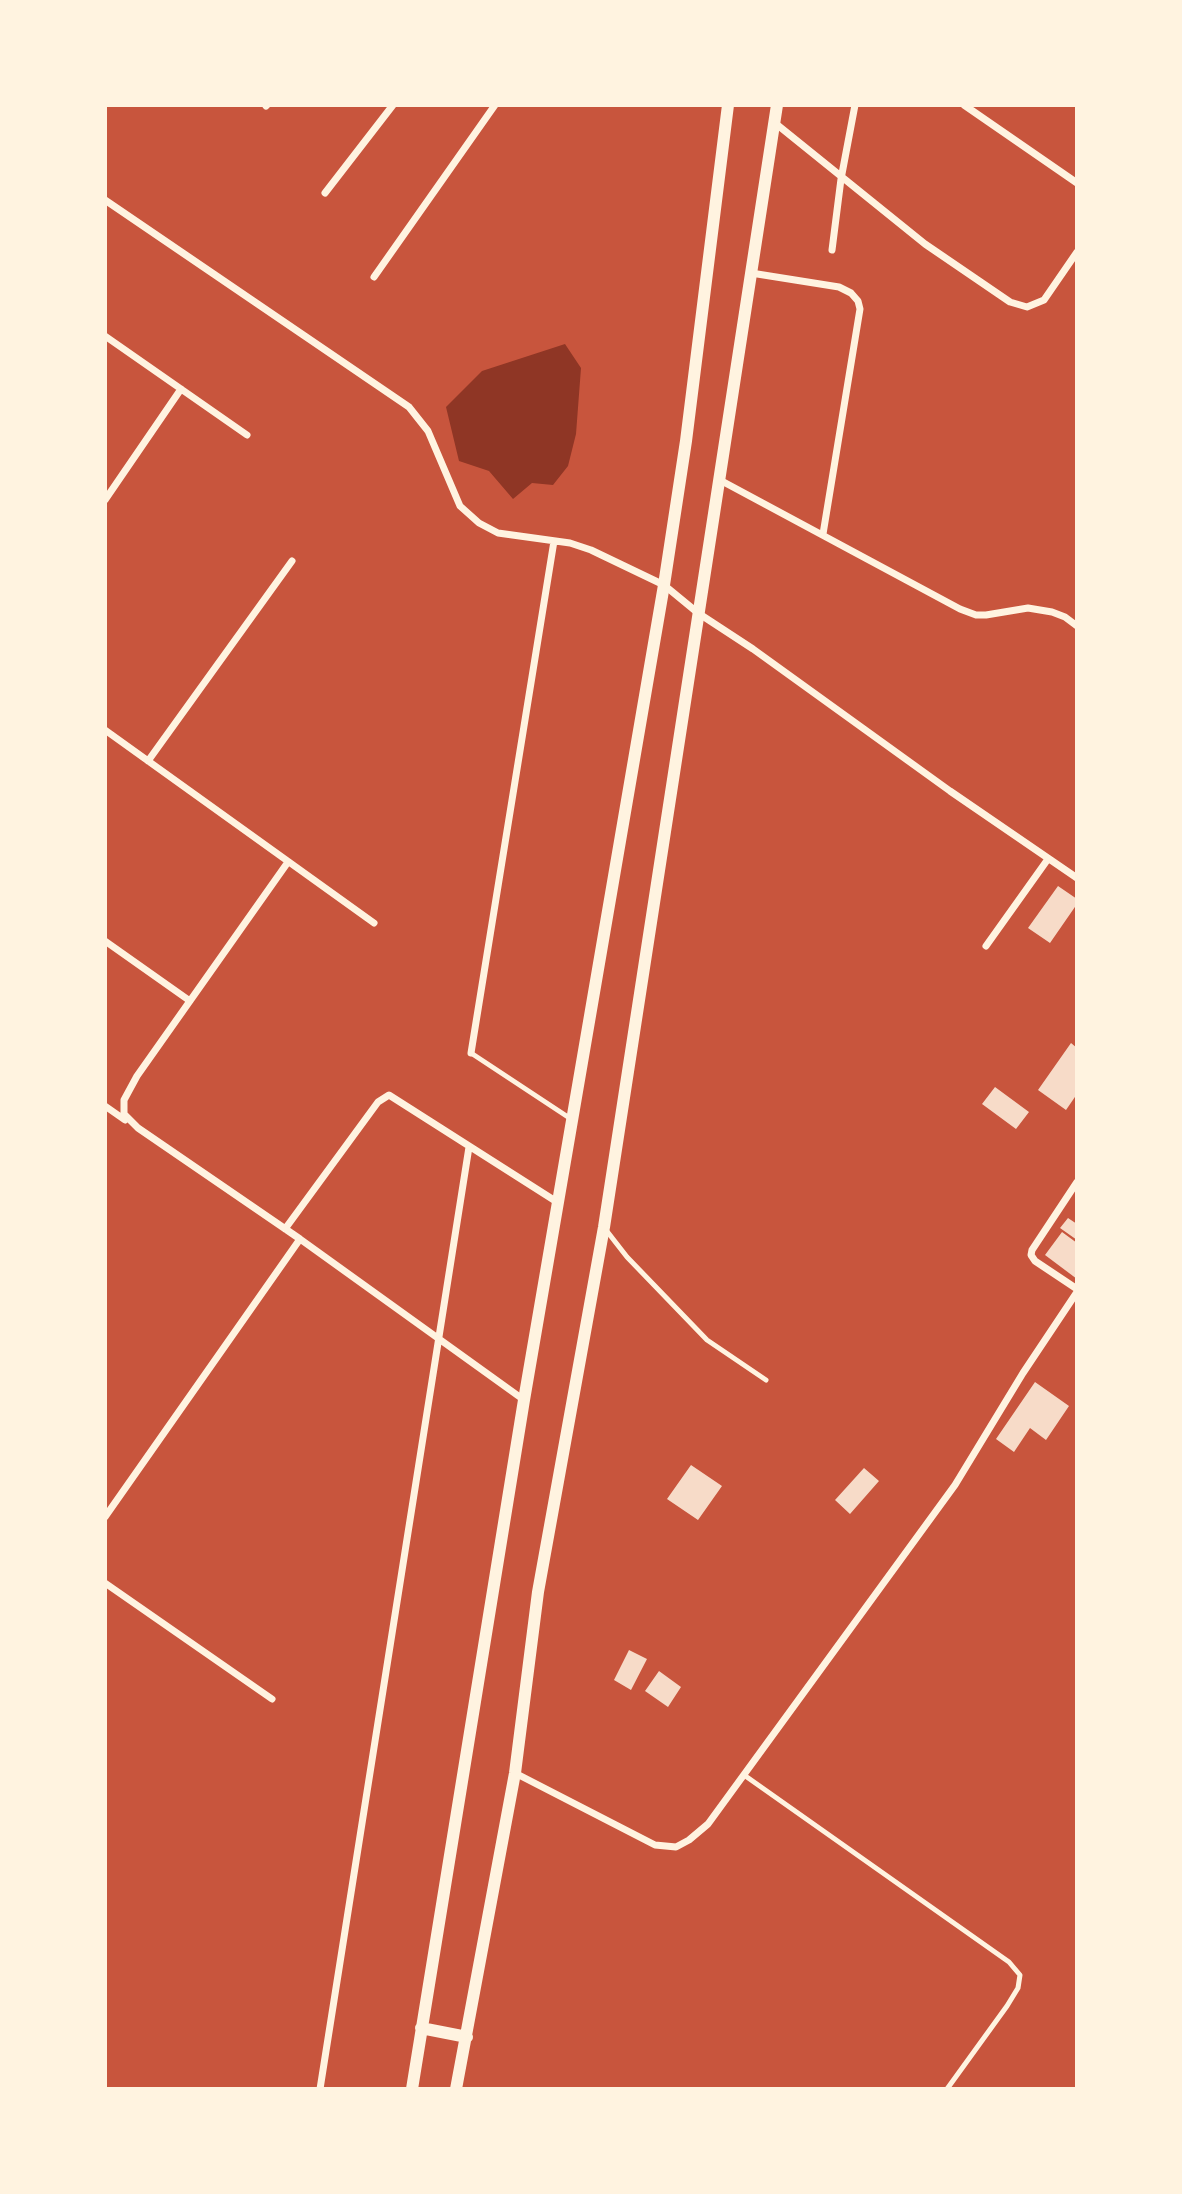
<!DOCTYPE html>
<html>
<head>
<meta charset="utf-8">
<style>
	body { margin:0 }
	#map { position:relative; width:1182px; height:2194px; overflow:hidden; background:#c8553d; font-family:"Asap Condensed",sans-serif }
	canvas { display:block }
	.frame { position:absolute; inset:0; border:107px solid #fff3e0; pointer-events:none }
</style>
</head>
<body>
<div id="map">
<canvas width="1182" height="2194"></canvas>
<div class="frame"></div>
</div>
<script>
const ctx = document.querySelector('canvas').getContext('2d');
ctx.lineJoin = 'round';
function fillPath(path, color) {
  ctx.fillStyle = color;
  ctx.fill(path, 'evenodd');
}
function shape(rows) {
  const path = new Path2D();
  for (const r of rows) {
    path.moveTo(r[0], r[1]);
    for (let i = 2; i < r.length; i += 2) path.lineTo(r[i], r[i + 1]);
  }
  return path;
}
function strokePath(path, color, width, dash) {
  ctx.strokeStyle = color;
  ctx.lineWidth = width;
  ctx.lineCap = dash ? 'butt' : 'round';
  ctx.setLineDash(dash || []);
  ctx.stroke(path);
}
const water = shape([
	[565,344,581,368,576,434,568,466,553,485,532,483,513,499,489,471,459,461,446,407,482,371]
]);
const building = shape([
	[1058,886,1077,899,1077,904,1050,943,1028,928],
	[1071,1043,1077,1048,1077,1094,1066,1110,1038,1090],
	[995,1087,1029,1112,1016,1129,982,1104],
	[1068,1218,1077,1224,1077,1240,1060,1228],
	[1062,1232,1077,1243,1077,1279,1045,1255],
	[1035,1382,1069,1406,1046,1440,1030,1428,1014,1452,996,1439],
	[691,1465,722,1486,698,1520,667,1499],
	[864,1468,879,1481,850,1514,835,1500],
	[629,1650,647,1659,631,1690,614,1680],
	[659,1671,681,1687,668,1707,645,1691]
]);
const service = shape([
	[471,1053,571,1119],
	[606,1230,627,1257,707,1340,766,1380],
	[744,1775,1009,1962,1020,1975,1018,1988,1007,2006,947,2089]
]);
const minor = shape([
	[964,105,1077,183],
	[266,106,267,105],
	[775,123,925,244,1010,302,1027,307,1044,300,1077,252],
	[325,193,393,105],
	[105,200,409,407,428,431,460,506,479,523,498,533,570,543,591,550,664,585,698,613,753,649,950,791,1077,878],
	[832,250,841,179,855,105],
	[751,273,839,287,851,293,858,301,860,309,823,534],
	[374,277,495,105],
	[105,336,247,435],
	[718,479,960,609,976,615,986,615,1028,608,1052,612,1065,617,1077,626],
	[105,500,181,389],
	[105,730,374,923],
	[148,761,292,561],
	[288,862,137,1076,124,1100,124,1114,138,1128,300,1239,524,1400],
	[105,941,190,1001],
	[986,946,1048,859],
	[471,1053,554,541],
	[105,1106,125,1120],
	[1077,1182,1032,1250,1031,1255,1035,1261,1077,1289],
	[285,1229,378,1102,389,1095,557,1202],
	[105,1517,300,1239],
	[105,1583,272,1699],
	[515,1773,655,1845,676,1847,689,1840,708,1824,955,1485,1023,1373,1077,1292],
	[320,2089,469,1147]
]);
const tertiary = shape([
	[421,2028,467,2037],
	[412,2089,524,1400,664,585,686,441,728,105],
	[456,2089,515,1773,538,1592,604,1227,777,105]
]);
fillPath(water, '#8f3625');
fillPath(building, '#f7dbc8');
strokePath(service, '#fff3e0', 5);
strokePath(minor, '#fff3e0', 7);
strokePath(tertiary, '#fff3e0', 12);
</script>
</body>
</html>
